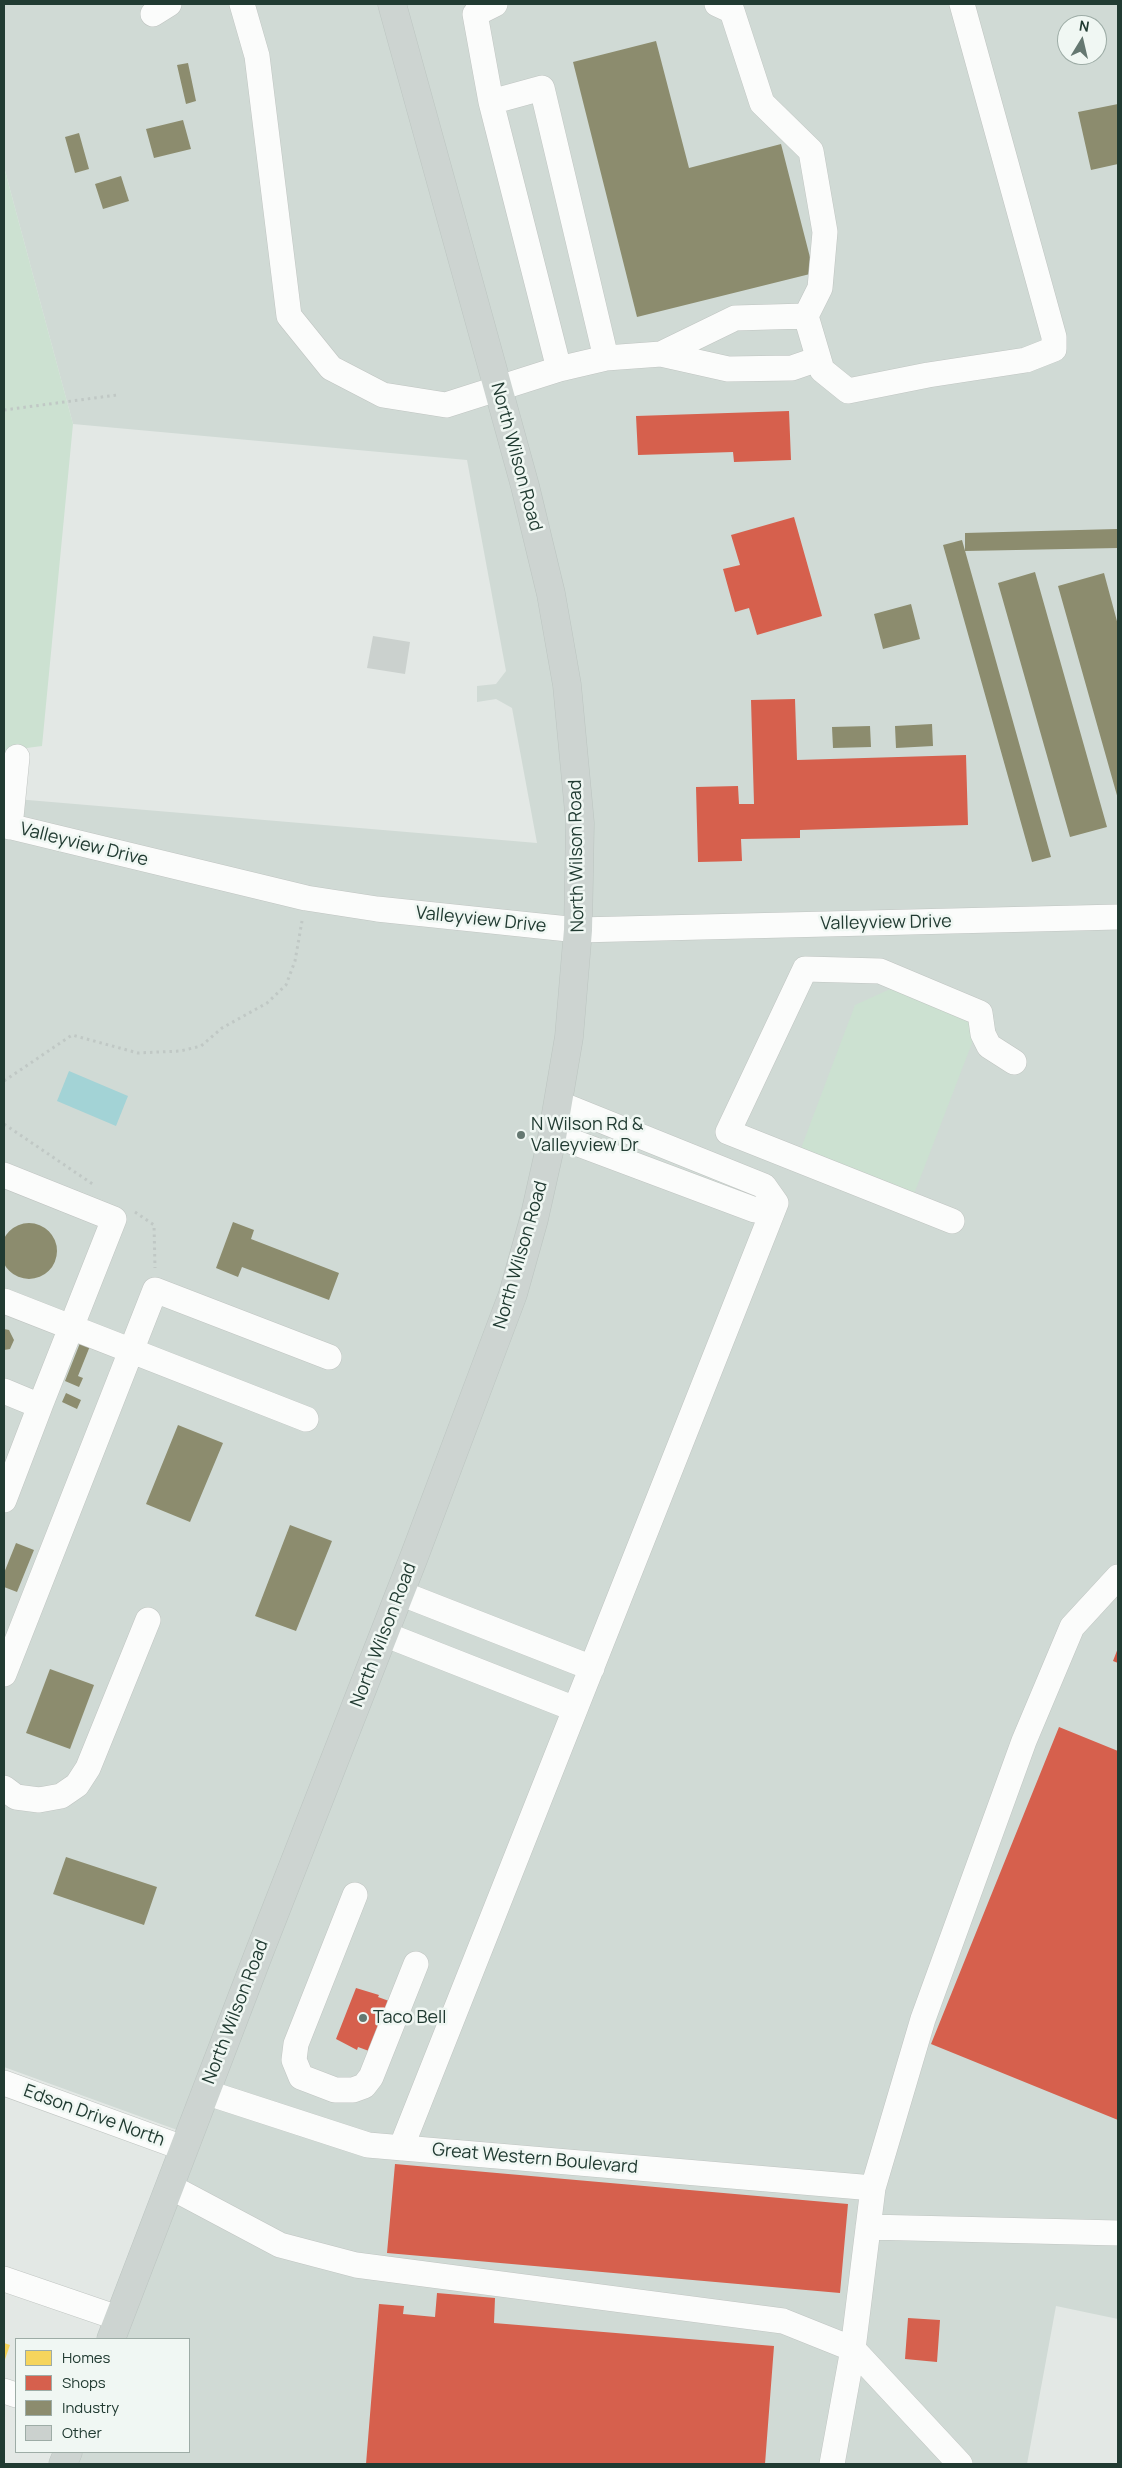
<!DOCTYPE html>
<html>
<head>
<meta charset="utf-8">
<style>
	body { margin:0 }
	#map { position:relative; width:1122px; height:2468px; overflow:hidden; background:#e3e8e5; font-family:Manrope,sans-serif }
	canvas { display:block }
	.frame { position:absolute; inset:0; border:5px solid #213b32; pointer-events:none }
	.legend { position:absolute; left:15px; top:2338px; width:175px; height:115px; box-sizing:border-box; background:#f0f7f3; border:1px solid #9daca6; margin:0; padding:6px 9px; list-style:none; font-size:15px; color:#213b32 }
	.legend li { display:flex; align-items:center; gap:10px; height:25px }
	.legend b { width:25px; border:1px solid #9daca6 }
	.north { position:absolute; left:1057px; top:15px; width:50px; height:50px; box-sizing:border-box; background:#f0f7f3; border:1px solid #9daca6; border-radius:50%; rotate:9deg; font-size:14px; font-weight:700; line-height:20px; text-align:center; color:#213b32 }
	.north::after { content:''; display:block; margin:auto; width:18px; height:22px; background:#657871; clip-path:polygon(50% 0,100% 100%,50% 72%,0 100%) }
</style>
</head>
<body>
<div id="map">
<canvas width="1122" height="2468"></canvas>
<div class="frame"></div>
<ul class="legend">
<li><b style="height:14px;background:#f6d55c"></b>Homes</li>
<li><b style="height:14px;background:#d6604d"></b>Shops</li>
<li><b style="height:14px;background:#8c8c6e"></b>Industry</li>
<li><b style="height:14px;background:#cbd1ce"></b>Other</li>
</ul>
<div class="north">N</div>
</div>
<script>
const ctx = document.querySelector('canvas').getContext('2d');
ctx.lineJoin = 'round';
function fillPath(path, color) {
  ctx.fillStyle = color;
  ctx.fill(path, 'evenodd');
}
function shape(rows) {
  const path = new Path2D();
  for (const r of rows) {
    if (r.length === 3) {
      path.moveTo(r[0] + r[2], r[1]);
      path.arc(r[0], r[1], r[2], 0, 2 * Math.PI);
      continue;
    }
    path.moveTo(r[0], r[1]);
    for (let i = 2; i < r.length; i += 2) path.lineTo(r[i], r[i + 1]);
  }
  return path;
}
function strokePath(path, color, width, dash) {
  ctx.strokeStyle = color;
  ctx.lineWidth = width;
  ctx.lineCap = dash ? 'butt' : 'round';
  ctx.setLineDash(dash || []);
  ctx.stroke(path);
}
function label(font, color, halo, rows, align = 'center') {
  ctx.font = font + ' Manrope,sans-serif';
  ctx.lineWidth = 5;
  ctx.setLineDash([]);
  ctx.textBaseline = 'middle';
  ctx.strokeStyle = halo;
  ctx.fillStyle = color;
  for (const [text, x, y, turn = 0] of rows) {
    ctx.save();
    ctx.translate(x, y);
    ctx.rotate((+turn || 0) * Math.PI / 180);
    ctx.textAlign = isNaN(turn) ? turn : align;
    if (halo) ctx.strokeText(text, 0, 0);
    ctx.fillText(text, 0, 0);
    ctx.restore();
  }
}
const built = shape([
	[4,4,1118,4,1118,2319,1056,2306,1027,2464,69,2464,73,2452,189,2452,189,2339,115,2339,191,2135,4,2067,4,798,537,843,512,708,496,699,477,702,477,686,496,684,506,671,467,460,73,424,4,167],
	[1067,25,1097,25,1097,55,1067,55]
]);
const green = shape([
	[4,167,73,424,42,746,4,751],
	[897,986,975,1019,977,1030,914,1194,800,1151,855,1005]
]);
const water = shape([
	[69,1071,128,1096,116,1126,57,1101]
]);
const homes = shape([
	[4,2343,10,2345,4,2362]
]);
const shops = shape([
	[789,411,791,460,734,462,733,452,638,455,636,416],
	[794,517,822,616,757,635,749,608,735,612,723,569,740,565,731,535],
	[795,699,797,760,966,755,968,825,800,830,800,838,741,839,742,861,698,862,696,787,738,786,739,804,754,804,751,700],
	[1118,1648,1118,1663,1113,1661],
	[1059,1727,1118,1751,1118,2120,931,2044],
	[356,1988,379,1995,378,1997,389,2001,369,2051,358,2047,357,2050,336,2039],
	[395,2164,848,2204,840,2293,387,2253],
	[437,2293,495,2298,494,2323,774,2346,765,2464,366,2464,379,2304,404,2306,403,2314,435,2317],
	[908,2318,940,2320,937,2362,905,2359]
]);
const industry = shape([
	[656,41,689,168,781,144,814,273,637,317,573,62],
	[188,63,196,101,186,104,177,65],
	[1118,104,1118,164,1091,170,1078,112],
	[183,120,191,149,154,158,146,129],
	[79,133,89,169,75,173,65,137],
	[121,176,129,201,103,209,95,184],
	[1117,529,1118,548,965,551,965,533],
	[962,540,1051,857,1032,862,943,545],
	[1035,572,1107,827,1070,837,998,583],
	[1104,573,1118,625,1118,799,1058,586],
	[911,604,920,639,883,649,874,614],
	[932,724,933,746,896,748,895,726],
	[870,726,871,747,833,748,832,727],
	[233,1222,254,1230,251,1239,339,1273,329,1300,242,1267,238,1277,216,1268],
	[29,1251,28],
	[4,1329,9,1330,14,1340,10,1349,4,1350],
	[80,1343,90,1346,78,1376,83,1378,79,1387,65,1381],
	[66,1393,81,1400,77,1409,62,1402],
	[178,1425,223,1443,190,1522,146,1504],
	[290,1525,332,1541,296,1631,255,1616],
	[16,1543,34,1550,17,1592,4,1587,4,1573],
	[50,1669,94,1685,70,1749,26,1733],
	[66,1857,157,1887,144,1925,53,1894]
]);
const building = shape([
	[373,636,410,642,405,674,367,668]
]);
const path = shape([
	[4,410,117,395],
	[4,1081,72,1035,138,1053,180,1051,201,1046,222,1028,267,1003,286,985,295,961,302,921],
	[4,1124,94,1185],
	[135,1212,154,1225,155,1268]
]);
const minor = shape([
	[242,4,257,56,289,316,331,368,383,395,446,405,559,369,491,102,542,88,606,358,559,369],
	[153,14,169,4],
	[491,102,475,14,495,4],
	[806,316,822,370,848,391,928,375,1026,360,1054,349,1054,337,962,4],
	[661,354,728,369,792,368,818,359],
	[606,358,661,354,735,318,806,316,820,288,825,232,811,151,762,103,732,11,717,4],
	[4,825,306,898,377,909,578,930,1118,917],
	[10,827,17,757],
	[558,1103,764,1186,776,1203],
	[552,1134,755,1210,776,1203],
	[4,1175,114,1219,40,1406,4,1391],
	[952,1221,728,1132,805,969,880,971,980,1013,983,1034,989,1046,1014,1062],
	[4,1301,306,1419],
	[4,1500,40,1406],
	[400,1593,592,1668],
	[384,1634,575,1709],
	[4,1674,155,1290,329,1357],
	[4,1788,16,1797,39,1800,61,1796,77,1785,88,1768,148,1620],
	[355,1895,296,2044,294,2060,301,2077,335,2090,353,2090,364,2086,371,2077,416,1964],
	[4,2083,183,2148],
	[205,2092,368,2145,873,2188],
	[401,2148,776,1203],
	[169,2186,280,2245,356,2265,783,2321,853,2349,960,2464],
	[868,2227,1118,2233],
	[4,2279,118,2318],
	[4,2391,16,2395],
	[832,2464,853,2349,873,2188,923,2019,1024,1741,1072,1627,1118,1577]
]);
const major = shape([
	[111,2339,259,1953,414,1557,513,1294,534,1219,551,1143,569,1037,578,930,580,823,567,685,551,594,525,486,392,4],
	[63,2464,68,2452]
]);
const markers = [
	[521,1135,5,"#657871"],
	[363,2018,5,"#657871"]
];
const streetNames = [
	["North Wilson Road",516,457,75],
	["Valleyview Drive",84,845,14],
	["North Wilson Road",577,856,-91],
	["Valleyview Drive",481,920,6],
	["Valleyview Drive",886,923,-1],
	["North Wilson Road",521,1255,-74],
	["North Wilson Road",384,1635,-69],
	["North Wilson Road",236,2012,-69],
	["Edson Drive North",94,2116,20],
	["Great Western Boulevard",535,2159,5]
];
const poiNames = [
	["N Wilson Rd &",531,1125],
	["Valleyview Dr",531,1146],
	["Taco Bell",373,2018]
];
fillPath(built, '#d0dad5');
fillPath(green, '#cce1d1');
fillPath(water, '#a3d3d6');
fillPath(homes, '#f6d55c');
fillPath(shops, '#d6604d');
fillPath(industry, '#8c8c6e');
fillPath(building, '#cbd1ce');
strokePath(minor, '#c0c5c2', 26);
strokePath(major, '#bcc5c1', 29);
strokePath(path, '#c0c8c5', 3, [2.5, 4]);
strokePath(minor, '#fbfcfb', 25);
strokePath(major, '#cdd4d1', 28);
for (const [x, y, r, color] of markers) {
  const dot = new Path2D();
  dot.arc(x, y, r, 0, 2 * Math.PI);
  ctx.fillStyle = color;
  ctx.fill(dot);
  strokePath(dot, '#f0f7f3', 2);
}
label('18px', '#213b32', '#f0f7f3', streetNames);
label('18px', '#213b32', '#f0f7f3', poiNames, 'left');
</script>
</body>
</html>
